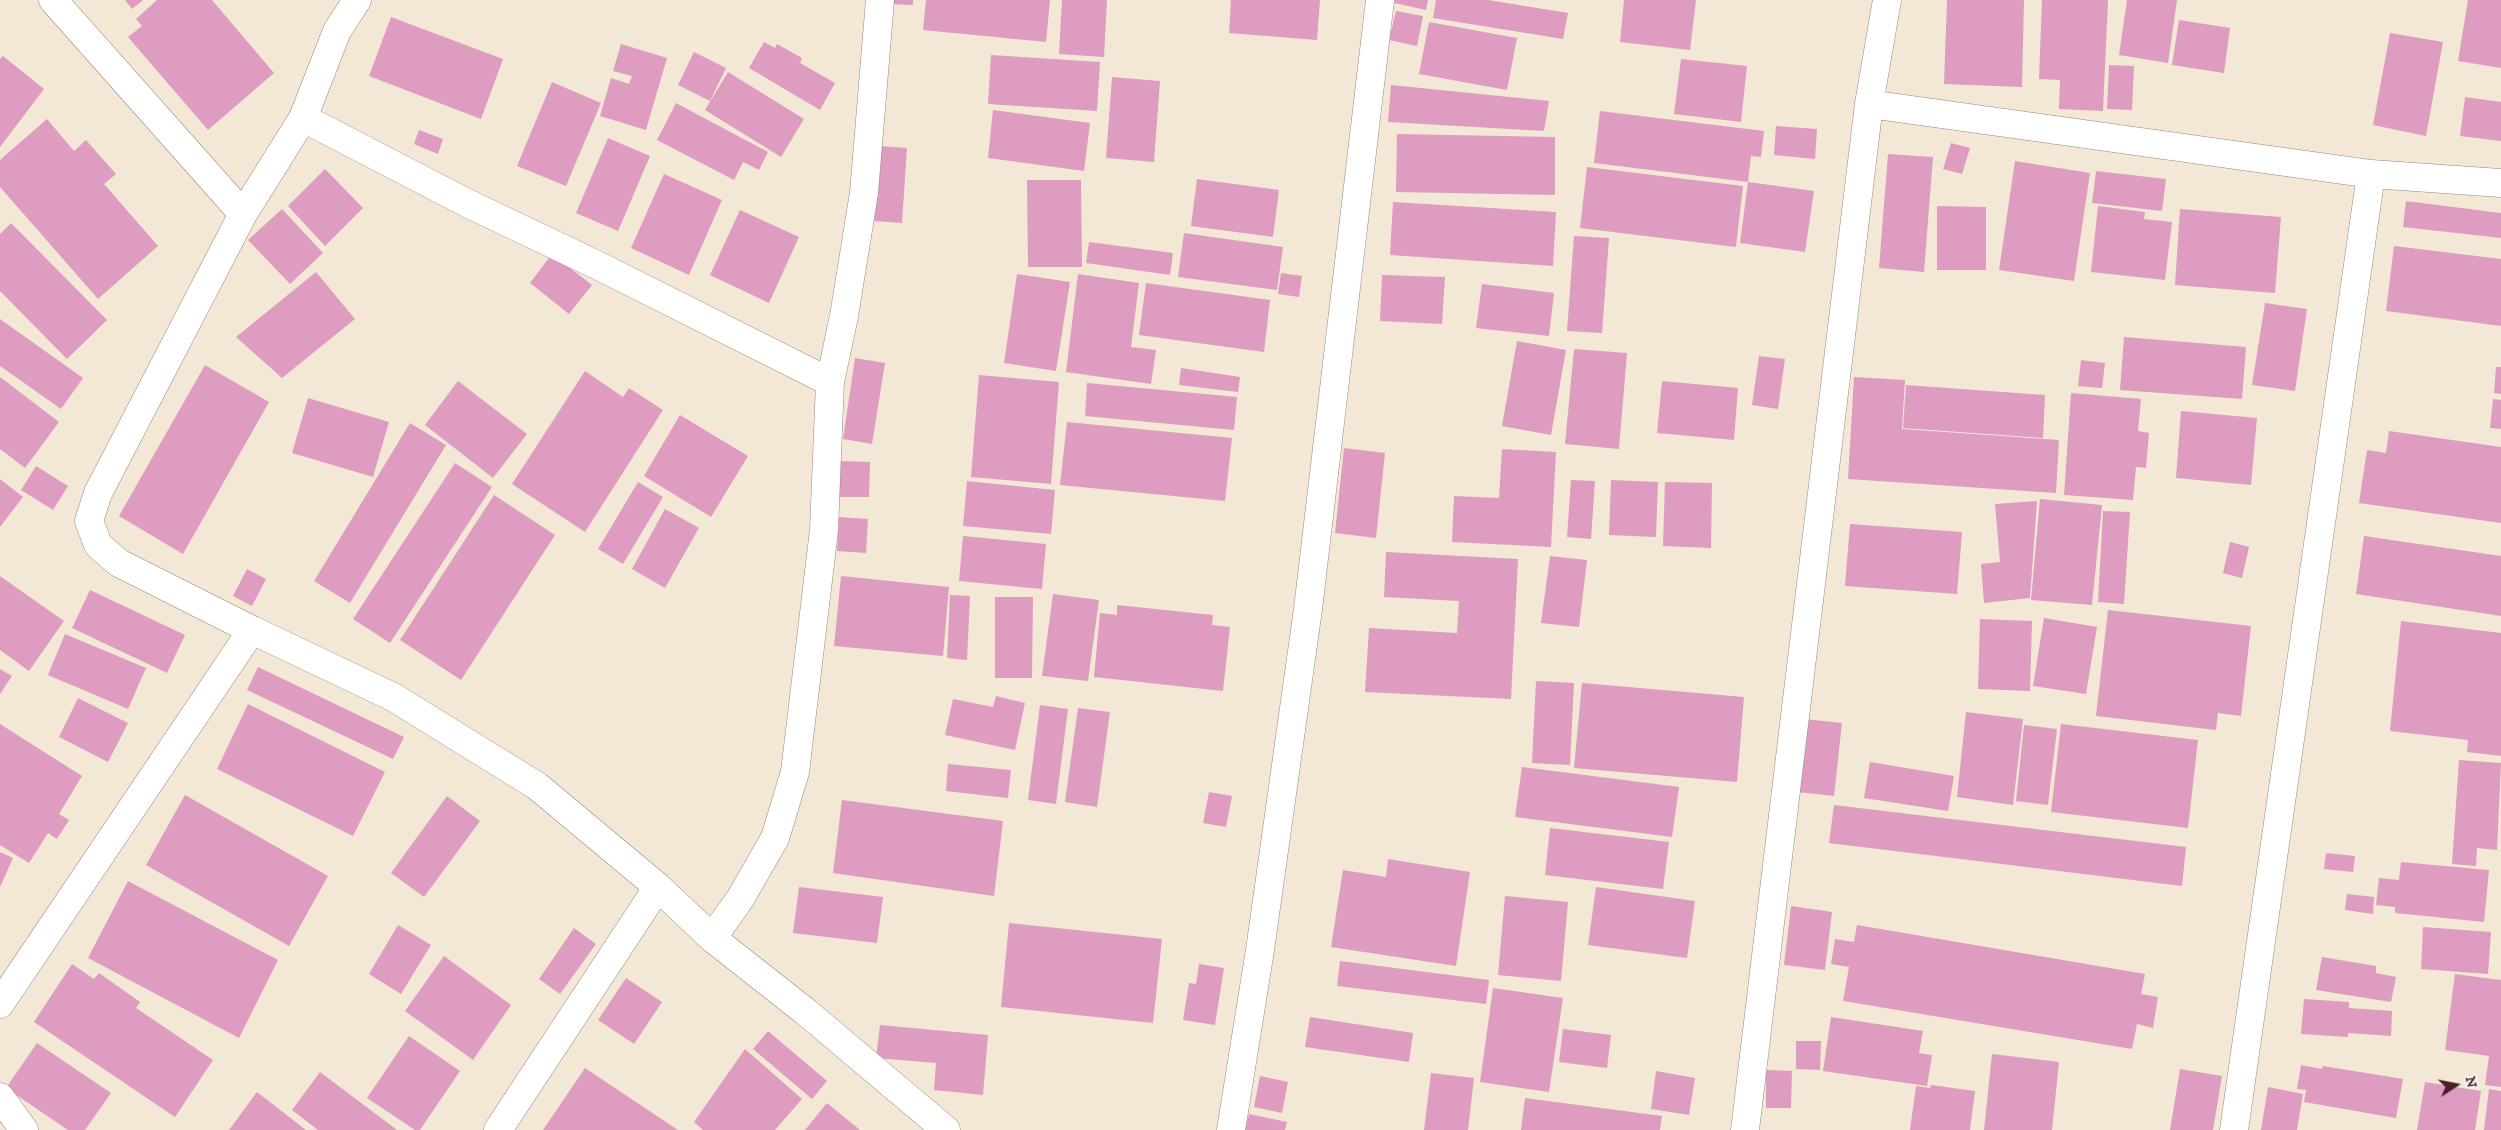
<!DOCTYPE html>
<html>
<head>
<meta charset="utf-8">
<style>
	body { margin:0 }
	#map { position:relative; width:2501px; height:1130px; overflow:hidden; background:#f3e8d6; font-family:"IM FELL DW Pica",serif }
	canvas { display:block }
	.north { position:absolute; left:2431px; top:1060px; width:50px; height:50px; -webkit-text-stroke:4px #f6f6f2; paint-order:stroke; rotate:79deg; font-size:14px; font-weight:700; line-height:20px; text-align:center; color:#4a1f2b }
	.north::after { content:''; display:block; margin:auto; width:18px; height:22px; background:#4a1f2b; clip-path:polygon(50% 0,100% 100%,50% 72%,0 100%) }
</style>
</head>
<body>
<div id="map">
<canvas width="2501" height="1130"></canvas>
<div class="north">N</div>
</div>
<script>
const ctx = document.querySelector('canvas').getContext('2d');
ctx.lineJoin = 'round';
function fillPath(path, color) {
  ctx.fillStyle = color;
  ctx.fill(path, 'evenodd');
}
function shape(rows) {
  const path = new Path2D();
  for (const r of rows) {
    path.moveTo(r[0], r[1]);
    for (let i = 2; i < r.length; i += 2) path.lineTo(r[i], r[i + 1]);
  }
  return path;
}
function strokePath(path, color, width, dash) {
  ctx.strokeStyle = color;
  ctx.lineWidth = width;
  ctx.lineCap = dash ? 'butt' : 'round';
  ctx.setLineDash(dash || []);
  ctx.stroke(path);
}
const building = shape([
	[125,0,143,0,132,9],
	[157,0,212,0,274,73,208,130,128,37,142,26,136,19],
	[889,0,913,0,913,5,889,4],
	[926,0,1050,0,1046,42,923,30],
	[1062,0,1107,0,1104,57,1059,54],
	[1231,0,1320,0,1317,40,1229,33],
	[1395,0,1428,0,1426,10,1394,3],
	[1436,0,1488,0,1568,13,1563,39,1433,18],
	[1624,0,1696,0,1690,50,1620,42],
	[1947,0,2024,0,2022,87,1944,84],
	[2042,0,2108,0,2103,111,2059,109,2060,80,2039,79],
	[2127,0,2177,0,2168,63,2119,55],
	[2468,0,2501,0,2501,68,2458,61],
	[1396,11,1423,16,1417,46,1389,40],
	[391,17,503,59,481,119,369,76],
	[2179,20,2230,28,2224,73,2172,65],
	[1429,22,1517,38,1507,90,1419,74],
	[2390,33,2443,42,2426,136,2373,125],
	[764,42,775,48,777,44,802,58,800,63,835,83,820,110,749,68],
	[621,44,667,58,646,130,600,116,611,78,629,84,632,76,613,71],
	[694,52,726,68,710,101,678,85],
	[991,55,1100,62,1097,111,988,104],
	[3,56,44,89,0,147,0,59],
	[1681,59,1747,66,1741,122,1674,114],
	[2109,65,2134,66,2132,110,2107,109],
	[728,72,804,119,781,157,705,110],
	[1112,77,1160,81,1154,162,1106,158],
	[552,82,601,103,566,186,517,166],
	[1391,85,1549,101,1544,131,1388,122],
	[2465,97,2501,102,2501,141,2460,136],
	[676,103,768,152,759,170,743,162,734,180,657,140],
	[993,110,1090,123,1084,171,988,158],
	[1600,111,1764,131,1761,157,1751,156,1748,182,1594,163],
	[47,119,74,151,86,140,116,174,104,184,158,246,98,299,0,187,0,160],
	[1776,126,1817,129,1815,159,1774,155],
	[419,130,443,139,438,154,414,144],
	[1397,134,1555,137,1555,195,1396,192],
	[608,138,650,156,618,231,576,213],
	[1951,143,1970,148,1962,174,1943,169],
	[879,146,907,148,902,223,874,221],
	[1888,154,1933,157,1924,272,1879,268],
	[2015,161,2090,173,2074,281,1999,270],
	[1587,167,1743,186,1736,247,1580,228],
	[325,169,363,208,325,246,288,206],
	[2096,171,2166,179,2162,211,2092,203],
	[664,174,722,200,689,275,631,248],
	[1197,179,1279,190,1273,237,1191,226],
	[1027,180,1081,180,1082,267,1028,267],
	[1748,182,1814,191,1805,252,1740,243],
	[2406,201,2501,213,2501,238,2403,227],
	[1393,202,1556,212,1553,266,1390,255],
	[1937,206,1986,207,1986,270,1937,270],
	[2098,206,2145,212,2144,219,2172,222,2165,280,2091,272],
	[282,209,323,253,290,284,248,240],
	[2180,209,2281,217,2275,293,2175,285],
	[740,210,799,237,769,303,710,275],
	[11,223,107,320,67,359,0,291,0,234],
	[1184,233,1283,247,1277,290,1178,277],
	[1574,236,1609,238,1602,333,1567,331],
	[1089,242,1173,253,1170,275,1086,263],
	[2394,246,2501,259,2501,326,2386,311],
	[552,254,592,285,569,314,530,283],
	[316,272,355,319,282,378,236,337],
	[1281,273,1302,276,1299,297,1278,294],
	[1017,274,1070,282,1056,371,1004,363],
	[1078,274,1139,283,1131,347,1156,350,1151,384,1066,372],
	[1382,275,1445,277,1442,324,1380,321],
	[1146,283,1270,300,1264,352,1139,335],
	[1482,284,1554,293,1549,336,1476,328],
	[2265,303,2307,309,2295,391,2252,385],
	[0,319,83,378,61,409,0,366],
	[2124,337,2246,347,2242,399,2120,390],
	[1517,341,1566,350,1551,435,1502,426],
	[1574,349,1627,353,1619,449,1565,444],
	[1759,356,1785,359,1778,409,1752,405],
	[855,358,885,363,872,444,843,439],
	[2081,360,2105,363,2102,388,2078,386],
	[205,365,269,402,183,554,119,516],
	[2496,367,2501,367,2501,394,2494,393],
	[1181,368,1240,377,1238,392,1179,385],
	[585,371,623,397,629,388,663,410,585,532,512,484],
	[979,375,1059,382,1051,484,971,477],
	[0,377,59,422,25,468,0,449],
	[1854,377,1905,380,1902,429,2059,440,2056,493,1848,479],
	[458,381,527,434,493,478,425,425],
	[1662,381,1738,388,1734,440,1657,433],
	[1087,383,1237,397,1234,430,1085,416],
	[1906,385,2045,395,2043,438,1903,428],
	[2071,393,2141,399,2138,431,2149,433,2146,468,2136,467,2133,500,2064,495],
	[308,398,389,422,373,477,292,453],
	[2493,399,2501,400,2501,429,2490,428],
	[2181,411,2257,418,2251,485,2176,478],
	[680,415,748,456,711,517,644,476],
	[1067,422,1232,438,1225,501,1060,485],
	[410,423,446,445,350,603,314,581],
	[2389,431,2501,447,2501,523,2359,503,2367,450,2386,453],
	[1344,448,1385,453,1376,538,1335,533],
	[1502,449,1556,452,1551,547,1452,542,1454,496,1499,498],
	[839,461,870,462,869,497,838,497],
	[455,463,492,487,390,643,353,619],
	[36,466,68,486,53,510,21,490],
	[0,479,23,497,0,527],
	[1571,480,1595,481,1591,539,1567,537],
	[1611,480,1658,482,1656,537,1609,535],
	[967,481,1055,490,1051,534,963,526],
	[638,482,663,497,623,564,598,549],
	[1665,482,1712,483,1711,548,1663,546],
	[494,495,555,535,461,680,400,640],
	[2040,499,2102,505,2092,605,2031,600],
	[2037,501,2030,598,1984,603,1981,564,2000,562,1995,504],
	[665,509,699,528,665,588,632,569],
	[2103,511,2130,512,2124,604,2098,602],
	[839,517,868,519,866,553,837,551],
	[1850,524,1962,532,1957,594,1845,586],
	[963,536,1046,544,1042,589,959,581],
	[2364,536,2501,556,2501,616,2356,594],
	[2230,542,2249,547,2242,578,2223,573],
	[1386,552,1518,559,1511,699,1365,692,1369,628,1457,633,1459,601,1384,597],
	[1550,556,1587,560,1579,627,1541,623],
	[247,569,266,579,252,606,233,596],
	[0,576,64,621,29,671,0,650],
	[841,576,949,587,943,656,834,646],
	[90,590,185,635,167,673,72,628],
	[1053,594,1099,600,1088,681,1042,676],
	[950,595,970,596,967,660,947,658],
	[995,597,1033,597,1032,678,995,678],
	[1117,605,1213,615,1212,625,1230,627,1223,691,1094,677,1100,613,1117,615],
	[2108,610,2251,626,2241,716,2218,713,2216,730,2096,716],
	[2044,618,2097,627,2086,694,2033,686],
	[1980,619,2032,621,2030,691,1978,689],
	[2401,621,2501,633,2501,756,2467,752,2468,740,2390,731],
	[65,634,146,668,128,709,48,675],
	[258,667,404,737,393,759,247,690],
	[0,669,12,676,0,694],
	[1536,681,1574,683,1570,765,1532,763],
	[1582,683,1744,697,1737,782,1574,768],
	[996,696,1025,703,1015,750,945,735,953,699,993,707],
	[78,698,128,723,108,762,59,737],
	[248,704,385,772,353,836,217,769],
	[1040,705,1068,709,1056,804,1028,800],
	[1078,708,1110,712,1097,807,1065,802],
	[1966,712,2023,719,2013,805,1957,797],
	[1805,719,1842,723,1834,796,1797,792],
	[0,724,82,776,59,814,69,820,57,839,48,833,29,863,0,845],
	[2061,724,2198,740,2188,828,2051,812],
	[2024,725,2057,729,2048,805,2016,801],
	[2459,760,2501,763,2497,850,2477,848,2476,866,2452,864],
	[1870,762,1954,776,1948,811,1864,798],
	[948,764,1011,770,1008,798,946,791],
	[1522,767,1679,787,1672,837,1515,817],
	[1209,792,1232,796,1226,827,1203,823],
	[185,795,328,876,289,946,146,865],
	[447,796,480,821,424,897,391,873],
	[842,800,1003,821,994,896,833,873],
	[1834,805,2186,847,2182,886,1829,843],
	[1550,828,1669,842,1663,889,1545,875],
	[0,852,13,858,0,887],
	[2326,853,2355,856,2353,872,2324,869],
	[1388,859,1470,872,1456,966,1331,947,1343,870,1386,877],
	[2401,862,2489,870,2484,922,2395,913,2395,907,2376,905,2379,878,2399,880],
	[128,881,278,960,239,1038,88,958],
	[799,887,883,897,877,943,793,933],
	[1596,887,1695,901,1687,958,1588,945],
	[2347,894,2374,897,2373,914,2345,910],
	[1505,896,1568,902,1561,981,1498,975],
	[1791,906,1832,912,1825,970,1784,965],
	[1009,923,1162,939,1153,1023,1001,1007],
	[398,925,431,945,401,994,369,974],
	[1857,925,2145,974,2141,994,2158,997,2153,1028,2137,1024,2132,1049,1843,1001,1849,967,1831,964,1835,939,1854,942],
	[2423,927,2491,932,2488,974,2421,969],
	[574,928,596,944,560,994,539,979],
	[444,956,511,1005,473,1060,405,1011],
	[2322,957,2376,966,2376,973,2396,977,2391,1002,2316,990],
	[1340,961,1489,980,1486,1004,1337,986],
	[72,964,94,979,99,973,140,1002,136,1008,213,1060,175,1117,34,1022],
	[1199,964,1224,968,1215,1025,1183,1020,1189,983,1196,984],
	[2455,974,2501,980,2501,1087,2485,1085,2489,1056,2445,1050],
	[626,978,662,1002,634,1044,598,1020],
	[1493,988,1563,998,1549,1092,1480,1082],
	[2304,999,2349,1002,2349,1008,2392,1011,2391,1036,2348,1033,2348,1037,2301,1034],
	[1310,1017,1413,1033,1409,1062,1305,1047],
	[1831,1017,1923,1031,1919,1053,1932,1055,1927,1086,1823,1071],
	[880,1025,988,1035,983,1095,934,1090,936,1063,876,1058],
	[1563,1029,1611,1035,1607,1068,1559,1062],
	[768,1031,827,1081,812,1099,753,1049],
	[409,1036,460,1071,420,1130,415,1130,367,1098],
	[1796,1041,1821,1041,1820,1070,1796,1069],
	[37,1043,111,1093,85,1130,68,1130,6,1088],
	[745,1049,802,1099,775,1130,703,1130,694,1122],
	[1992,1054,2059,1062,2052,1130,1984,1130],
	[2301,1065,2322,1069,2323,1066,2403,1079,2396,1118,2304,1102,2306,1090,2297,1089],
	[585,1068,678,1130,543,1130],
	[2180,1069,2222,1076,2213,1130,2170,1130],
	[1766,1070,1792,1071,1791,1108,1766,1108],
	[1656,1071,1695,1078,1689,1115,1651,1109],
	[320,1072,397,1130,318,1130,292,1110],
	[1431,1073,1474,1078,1468,1130,1424,1130],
	[1260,1076,1288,1082,1282,1113,1254,1107],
	[2425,1082,2481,1091,2475,1130,2417,1130],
	[1931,1085,1975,1091,1970,1130,1910,1130,1916,1086,1930,1088],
	[2268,1087,2303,1094,2297,1130,2261,1130],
	[2489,1089,2501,1091,2501,1130,2484,1130],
	[257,1092,306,1130,229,1130],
	[1525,1098,1662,1116,1660,1130,1521,1130],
	[827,1103,860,1130,805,1130],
	[1249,1114,1287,1122,1285,1130,1245,1130]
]);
const minor = shape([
	[53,0,243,214],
	[357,0,337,31,303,118,243,214,98,493,89,521,98,545,119,563,252,630,393,697,537,786,658,887,712,938,806,1012,946,1130],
	[1869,104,2371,174,2501,183],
	[303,118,467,203,599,266,830,382],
	[712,938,740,899,775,838,795,772,824,530,830,382,844,316,864,193,880,0],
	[0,1004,252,630],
	[0,1097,24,1130],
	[498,1130,658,887],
	[1231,1130,1260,950,1308,609,1380,0],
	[1745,1130,1869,104,1887,0],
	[2234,1130,2371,174]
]);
fillPath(building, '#dd9cc0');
strokePath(minor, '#9e8480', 29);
strokePath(minor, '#fff', 28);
</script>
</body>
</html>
